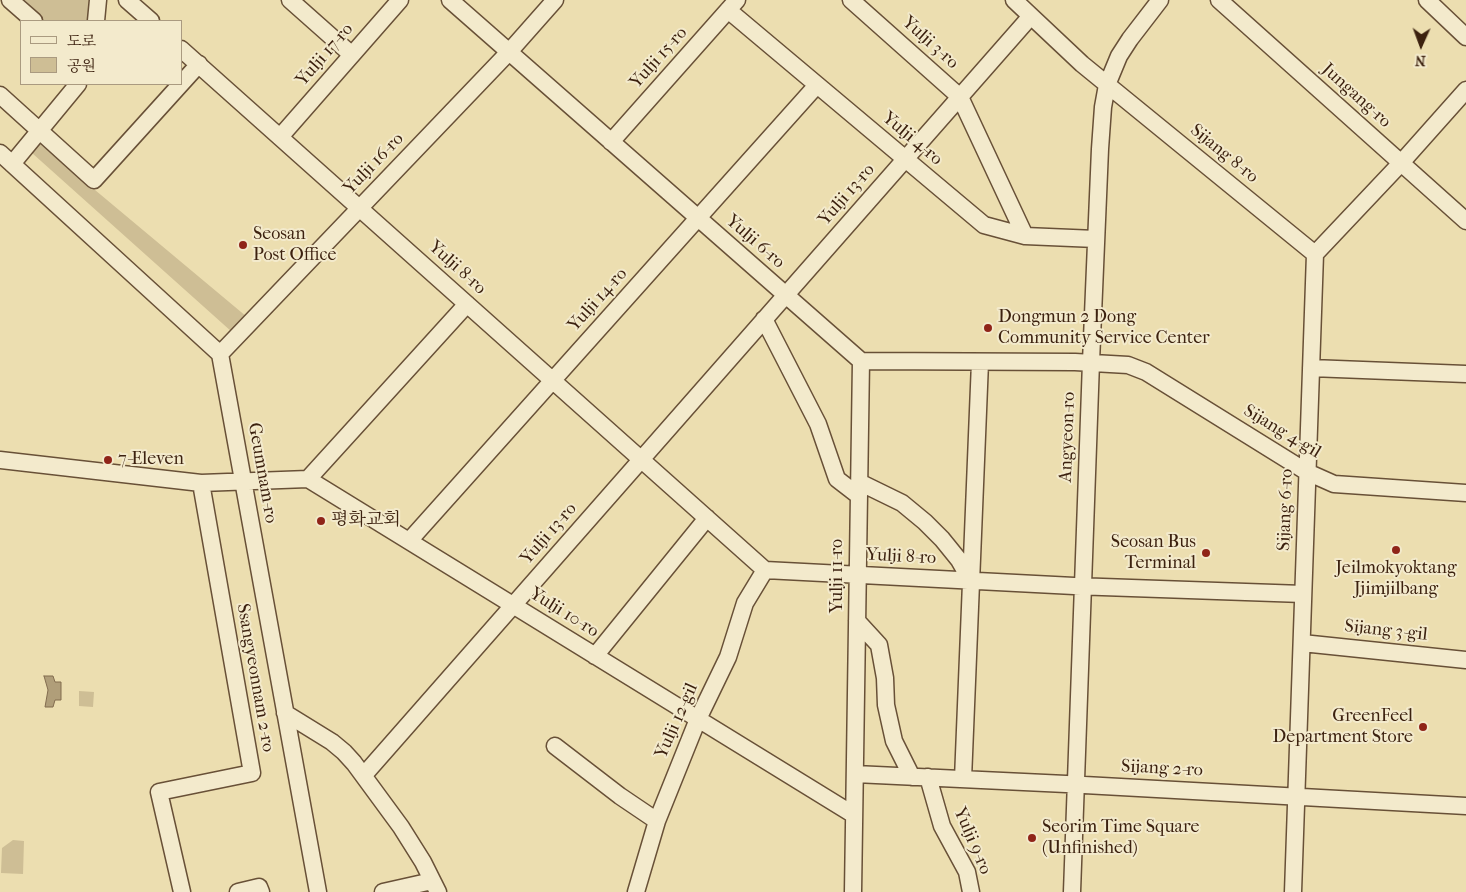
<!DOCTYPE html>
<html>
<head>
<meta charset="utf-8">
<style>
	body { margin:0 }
	#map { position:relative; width:1466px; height:892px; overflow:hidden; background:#ecdeb0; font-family:"IM FELL French Canon","Noto Serif KR",serif }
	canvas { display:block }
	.legend { position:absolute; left:20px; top:20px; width:162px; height:65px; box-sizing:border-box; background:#f3eacc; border:1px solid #aa9a80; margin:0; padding:6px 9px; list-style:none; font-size:15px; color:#3c210f }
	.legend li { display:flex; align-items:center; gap:10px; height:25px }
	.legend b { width:25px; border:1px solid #aa9a80 }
	.north { position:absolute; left:1396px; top:20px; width:50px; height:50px; -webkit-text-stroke:4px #f3eacc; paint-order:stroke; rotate:182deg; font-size:14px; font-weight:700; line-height:20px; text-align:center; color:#3c210f }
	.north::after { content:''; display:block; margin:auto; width:18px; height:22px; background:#3c210f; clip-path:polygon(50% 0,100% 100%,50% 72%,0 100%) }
</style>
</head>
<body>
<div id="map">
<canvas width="1466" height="892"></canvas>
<ul class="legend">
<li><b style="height:6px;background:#f3eacc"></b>도로</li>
<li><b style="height:14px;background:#cebe95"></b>공원</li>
</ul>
<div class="north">N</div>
</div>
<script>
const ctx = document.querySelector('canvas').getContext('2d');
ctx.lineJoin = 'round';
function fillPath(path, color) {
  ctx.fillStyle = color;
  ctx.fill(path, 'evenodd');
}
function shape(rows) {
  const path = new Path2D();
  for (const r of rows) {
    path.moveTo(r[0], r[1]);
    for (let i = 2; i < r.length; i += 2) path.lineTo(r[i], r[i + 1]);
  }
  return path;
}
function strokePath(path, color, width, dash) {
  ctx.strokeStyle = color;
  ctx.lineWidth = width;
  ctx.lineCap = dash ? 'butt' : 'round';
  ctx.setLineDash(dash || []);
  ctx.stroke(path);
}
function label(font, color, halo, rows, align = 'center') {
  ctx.font = font + ' "IM FELL French Canon","Noto Serif KR",serif';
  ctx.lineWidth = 4;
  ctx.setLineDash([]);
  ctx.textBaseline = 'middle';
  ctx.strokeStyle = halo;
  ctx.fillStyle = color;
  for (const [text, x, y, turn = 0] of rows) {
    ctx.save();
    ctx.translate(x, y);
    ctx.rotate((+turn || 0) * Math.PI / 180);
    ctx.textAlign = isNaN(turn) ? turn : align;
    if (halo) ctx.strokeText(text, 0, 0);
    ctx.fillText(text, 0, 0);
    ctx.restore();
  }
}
const green = shape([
	[18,0,94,0,92,21,43,21],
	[40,144,247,317,232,332,32,153],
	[79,691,94,692,93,707,79,706],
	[13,840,24,841,23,874,1,873,2,848]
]);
const water = shape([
	[44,676,53,676,55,682,61,682,61,700,55,700,53,707,45,707,48,690,44,676]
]);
const minor = shape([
	[10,0,34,21],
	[127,0,151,21],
	[290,0,352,55],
	[450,0,861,361,1075,362,1128,365,1146,372,1307,472,1334,484,1466,493],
	[851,0,960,97,1025,236],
	[1014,0,1082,64,1315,254],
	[1219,0,1466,221],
	[1427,0,1466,37],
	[728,10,984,225,1025,236,1096,239],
	[96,21,98,0],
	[181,49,765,570,1074,586,1303,594],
	[0,95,94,180,199,64],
	[280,137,400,0],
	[611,142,737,0],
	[0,153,220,354,318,892],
	[12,164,78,84],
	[764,319,818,424,837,479,859,496],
	[220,354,509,52,555,0],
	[1311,368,1466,374],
	[0,460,201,483,308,479,854,815],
	[308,479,467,304],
	[859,482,902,503,925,522,942,539,959,560,971,581],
	[409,541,817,85],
	[857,621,879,645,885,678,886,705,894,741,912,777],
	[1302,643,1466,660],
	[595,656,707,518],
	[285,713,332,742,344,752,354,763,401,827,423,862,438,892],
	[555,746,620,796,657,821],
	[855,774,1066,784,1466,806],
	[364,775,1031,16],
	[928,777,942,826,967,872,971,892],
	[963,779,980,362],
	[182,892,159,792,252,773,201,483],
	[238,892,259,887,261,892],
	[383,892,432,881],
	[636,892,657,821,698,719,728,657,745,603,765,570],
	[853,892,861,361],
	[1072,892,1091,362,1100,149,1103,107,1107,85,1119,56,1130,39,1160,0],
	[1293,892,1315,254,1401,163,1466,90]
]);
const markers = [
	[243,245,5,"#8f2418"],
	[988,328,5,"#8f2418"],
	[108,460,5,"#8f2418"],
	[321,521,5,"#8f2418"],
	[1396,550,5,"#8f2418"],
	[1206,553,5,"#8f2418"],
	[1423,727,5,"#8f2418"],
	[1032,838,5,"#8f2418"]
];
const streetNames = [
	["Yulji 3-ro",930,43,42],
	["Yulji 17-ro",325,55,-49],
	["Yulji 15-ro",659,58,-48],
	["Jungang-ro",1356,96,42],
	["Yulji 4-ro",912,139,40],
	["Sijang 8-ro",1224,154,39],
	["Yulji 16-ro",374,164,-46],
	["Yulji 13-ro",847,195,-49],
	["Yulji 6-ro",755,242,41],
	["Yulji 8-ro",457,268,42],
	["Yulji 14-ro",598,300,-48],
	["Sijang 4-gil",1282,432,31],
	["Angyeon-ro",1068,437,-88],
	["Geumnam-ro",262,473,80],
	["Sijang 6-ro",1286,510,-88],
	["Yulji 13-ro",549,534,-49],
	["Yulji 8-ro",901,557,3],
	["Yulji 11-ro",838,576,-90],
	["Yulji 10-ro",564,613,32],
	["Sijang 3-gil",1386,631,6],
	["Ssangyeonnam 2-ro",255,678,80],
	["Yulji 12-gil",677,721,-66],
	["Sijang 2-ro",1162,769,3],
	["Yulji 9-ro",972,841,67]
];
const poiNames = [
	["Seosan",253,235],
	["Post Office",253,256],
	["Dongmun 2 Dong",998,318],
	["Community Service Center",998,339],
	["7-Eleven",118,460],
	["평화교회",331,521],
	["Seosan Bus",1196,543,"right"],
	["Terminal",1196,564,"right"],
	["Jeilmokyoktang",1396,569,"center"],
	["Jjimjilbang",1396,590,"center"],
	["GreenFeel",1413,717,"right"],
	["Department Store",1413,738,"right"],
	["Seorim Time Square",1042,828],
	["(Unfinished)",1042,849]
];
fillPath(green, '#cebe95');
fillPath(water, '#b09e79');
strokePath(water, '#826c4f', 1);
strokePath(minor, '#685037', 19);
strokePath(minor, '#f3eacc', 16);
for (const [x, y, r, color] of markers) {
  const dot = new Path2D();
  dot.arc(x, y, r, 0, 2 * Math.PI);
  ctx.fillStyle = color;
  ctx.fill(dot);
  strokePath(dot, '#f3eacc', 2);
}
label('18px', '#3c210f', '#f3eacc', streetNames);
label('18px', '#3c210f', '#f3eacc', poiNames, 'left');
</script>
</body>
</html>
